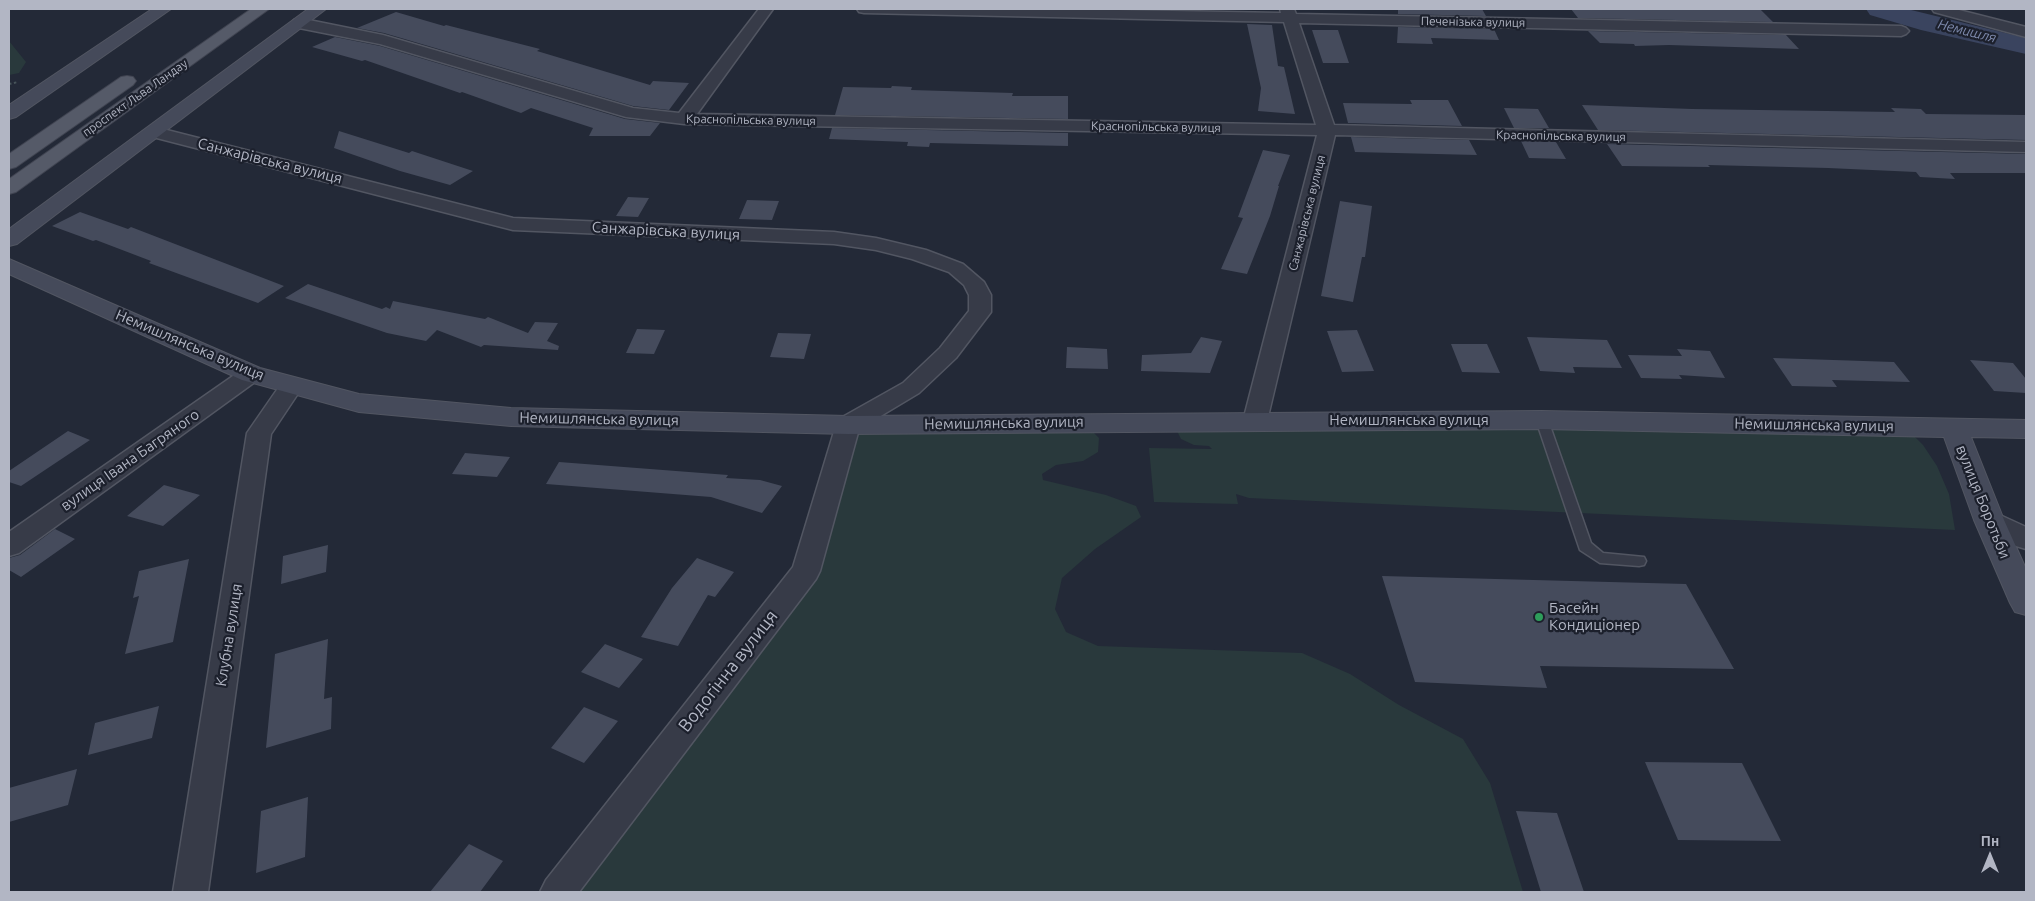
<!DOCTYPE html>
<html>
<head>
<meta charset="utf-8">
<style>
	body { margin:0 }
	#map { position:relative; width:2035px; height:901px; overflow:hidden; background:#232937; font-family:Ubuntu,sans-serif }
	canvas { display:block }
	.frame { position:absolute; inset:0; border:10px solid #b2b6c4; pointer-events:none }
	.north { position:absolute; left:1965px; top:831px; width:50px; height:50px; -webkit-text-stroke:4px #1c202c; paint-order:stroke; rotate:0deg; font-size:14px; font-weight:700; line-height:20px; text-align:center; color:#b2b6c4 }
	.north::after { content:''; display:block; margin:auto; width:18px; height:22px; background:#b2b6c4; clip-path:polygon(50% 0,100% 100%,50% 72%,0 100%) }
</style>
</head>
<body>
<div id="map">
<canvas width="2035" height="901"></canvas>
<div class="frame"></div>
<div class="north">Пн</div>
</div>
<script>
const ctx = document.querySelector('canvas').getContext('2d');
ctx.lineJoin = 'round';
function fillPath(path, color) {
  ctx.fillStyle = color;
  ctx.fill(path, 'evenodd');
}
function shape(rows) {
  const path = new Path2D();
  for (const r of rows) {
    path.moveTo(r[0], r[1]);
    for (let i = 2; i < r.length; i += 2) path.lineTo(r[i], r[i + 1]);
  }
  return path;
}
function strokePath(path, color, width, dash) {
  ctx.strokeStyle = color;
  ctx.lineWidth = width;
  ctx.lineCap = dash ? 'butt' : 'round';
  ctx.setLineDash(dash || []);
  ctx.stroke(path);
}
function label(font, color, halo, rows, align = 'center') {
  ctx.font = font + ' Ubuntu,sans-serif';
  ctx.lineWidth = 4.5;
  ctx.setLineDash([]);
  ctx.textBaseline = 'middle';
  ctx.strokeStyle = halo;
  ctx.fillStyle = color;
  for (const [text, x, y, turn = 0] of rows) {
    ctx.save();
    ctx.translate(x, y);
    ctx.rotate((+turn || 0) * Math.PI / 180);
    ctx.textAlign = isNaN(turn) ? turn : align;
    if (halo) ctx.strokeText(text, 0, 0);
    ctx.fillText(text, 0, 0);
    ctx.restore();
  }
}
const green = shape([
	[9,41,26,62,19,73,9,75],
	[1083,422,1099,438,1098,452,1083,461,1056,465,1042,474,1043,480,1106,495,1136,506,1141,517,1095,549,1062,578,1055,609,1066,632,1098,646,1302,653,1350,674,1399,705,1463,739,1490,783,1523,892,558,892,806,571,848,425],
	[1905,427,1923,445,1937,466,1949,494,1955,530,1249,498,1236,494,1238,504,1154,502,1149,448,1212,449,1209,446,1194,445,1181,439,1177,431]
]);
const river = shape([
	[1866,9,1907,9,2026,38,2026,54,1921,30,1870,15,1866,9]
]);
const building = shape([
	[1398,9,1482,9,1486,16,1398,14],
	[1571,9,1760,9,1773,22,1578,18],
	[396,12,444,26,446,25,540,49,537,51,650,85,653,81,689,83,669,110,633,106,384,33,357,28],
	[1247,24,1272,25,1278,66,1284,67,1295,114,1258,111,1261,88],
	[1398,27,1494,29,1499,40,1431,38,1433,44,1397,43],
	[1312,30,1338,30,1349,63,1323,63],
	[1588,31,1786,35,1799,49,1669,45,1635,46,1634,44,1600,43],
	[335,37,380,46,625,119,660,123,650,136,589,136,593,128,531,108,521,113,462,92,460,93,365,60,362,61,312,47],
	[892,86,912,87,911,90,1013,93,1012,96,1068,96,1068,119,835,115,843,87,891,88],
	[1410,100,1448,100,1462,126,1348,123,1343,103,1412,104],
	[1582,105,1692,109,1895,112,1891,108,1921,109,1926,114,2026,115,2026,140,1598,130],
	[1504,108,1538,109,1549,128,1514,128],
	[832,128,1068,133,1068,146,930,143,929,147,907,146,908,142,829,139],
	[339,131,409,153,412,151,473,171,450,185,400,171,334,148],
	[1351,137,1469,140,1477,155,1355,152],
	[1521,141,1556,142,1566,159,1529,158],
	[1607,144,2026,154,2026,173,1950,173,1955,179,1920,177,1916,172,1828,168,1708,165,1710,167,1622,166],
	[1263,150,1290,155,1278,186,1279,186,1270,216,1247,274,1221,269,1243,218,1238,217],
	[628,197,649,198,638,217,616,216],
	[747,200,779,201,772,220,739,219],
	[1340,201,1372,206,1365,257,1362,257,1353,302,1321,296],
	[80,212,128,229,131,227,284,286,258,303,149,263,151,261,96,240,93,241,52,226],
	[308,284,382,309,386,307,390,309,393,301,485,319,488,317,528,333,535,322,558,323,547,341,559,346,558,350,484,345,481,347,437,330,426,341,387,333,285,298],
	[637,329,665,330,654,354,626,353],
	[1357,330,1374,371,1342,372,1327,331],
	[778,333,811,334,804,359,770,357],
	[1201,337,1222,341,1210,373,1141,371,1142,355,1191,353],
	[1527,337,1607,340,1622,368,1573,367,1575,373,1540,371],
	[1451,344,1487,344,1500,373,1462,372],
	[1067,347,1107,349,1108,369,1066,368],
	[1677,349,1710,351,1725,378,1679,375,1682,379,1641,378,1628,355,1682,356],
	[1773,358,1894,362,1910,382,1832,380,1837,387,1792,386],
	[1970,360,2013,363,2026,379,2026,393,1994,391],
	[68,431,90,440,21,486,9,482,9,471],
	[465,453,510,457,497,477,452,474],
	[559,462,728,475,726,478,760,480,782,486,762,513,711,497,546,484],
	[164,485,200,495,163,526,127,516],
	[55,529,75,539,21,577,9,570,9,558,20,555],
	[328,545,326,572,281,584,283,556],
	[697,558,734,572,715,597,708,595,678,646,641,637,672,588],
	[189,559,173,642,125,654,139,596,133,598,139,571],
	[1382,576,1686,584,1734,669,1540,666,1547,688,1415,682],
	[328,639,324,699,332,697,331,729,266,748,275,654],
	[605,644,643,659,619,688,581,672],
	[159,706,152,738,88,755,95,723],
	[584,707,618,721,584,763,551,748],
	[1645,762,1742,763,1781,841,1678,840],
	[77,769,68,805,9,822,9,788],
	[308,797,305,857,256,873,261,811],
	[1516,811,1557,813,1584,892,1541,892],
	[469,844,503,861,480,892,430,892]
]);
const path = shape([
	[9,84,18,82]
]);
const lane = shape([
	[1542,416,1548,420,1591,543,1603,553,1644,557,1646,561,1644,565,1639,566,1600,563,1580,550,1536,420,1542,416]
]);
const street = shape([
	[759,9,773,9,697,114,1316,125,1284,22,864,13,859,12,857,9,1063,9,1281,13,1280,9,1294,9,1296,14,1901,26,1906,28,1909,31,1906,34,1901,36,1299,23,1334,125,2026,142,2026,152,1335,135,1267,421,1264,427,1255,429,1246,427,1243,421,1317,135,684,124,626,117,380,44,299,28,294,26,291,23,294,20,299,18,383,35,633,108,679,113,759,9],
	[1932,9,1955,9,2026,27,2026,37,1934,12,1932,9],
	[155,127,513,218,834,232,876,238,926,250,963,264,984,282,991,295,991,312,956,358,919,393,859,429,820,571,816,579,579,892,540,892,546,880,793,567,836,425,839,419,903,383,940,348,969,311,969,295,964,285,949,272,912,259,876,250,834,244,513,230,149,136,146,132,149,128,155,127],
	[251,366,259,369,263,374,259,379,19,553,9,556,9,532,243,369,251,366],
	[291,378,299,381,303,386,271,434,208,892,173,892,247,433,283,381,291,378],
	[1989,510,2026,527,2026,549,2016,546,1980,527,1976,520,1980,513,1989,510]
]);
const secondary = shape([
	[152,9,171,9,16,117,9,119,9,105,152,9],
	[308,9,326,9,17,244,9,246,9,229,308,9],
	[9,259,260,368,359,394,511,408,848,416,1542,411,2026,420,2026,438,1971,437,2004,520,2026,569,2026,615,2015,612,2010,603,1974,520,1944,437,1542,429,848,434,511,426,359,412,242,380,9,274,9,259]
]);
const primary = shape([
	[251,9,269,9,16,192,9,194,9,179,251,9],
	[127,76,133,77,136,81,133,85,16,167,9,169,9,154,121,77,127,76]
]);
const markers = [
	[1539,617,5,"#2e9e5b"]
];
const farStreetnames = [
	["Печенізька вулиця",1473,22,1],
	["проспект Льва Ландау",135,98,-35],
	["Краснопільська вулиця",751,120,1],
	["Краснопільська вулиця",1156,127,1],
	["Краснопільська вулиця",1561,136,1],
	["Санжарівська вулиця",1307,213,-76]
];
const farWaternames = [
	["Немишля",1967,31,14]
];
const streetNames = [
	["Санжарівська вулиця",270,161,14],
	["Санжарівська вулиця",666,231,3],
	["Немишлянська вулиця",190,345,23],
	["Немишлянська вулиця",599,419,1],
	["Немишлянська вулиця",1409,420],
	["Немишлянська вулиця",1004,423,-1],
	["Немишлянська вулиця",1814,425,1],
	["вулиця Івана Багряного",130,460,-35],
	["вулиця Боротьби",1983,502,68],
	["Клубна вулиця",229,635,-81]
];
const poiNames = [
	["Басейн",1549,608],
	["Кондиціонер",1549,625]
];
const nearStreetnames = [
	["Водогінна вулиця",728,671,-52]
];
fillPath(green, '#29393c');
fillPath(river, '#3a445f');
fillPath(building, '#454b5c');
strokePath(lane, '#525662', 3);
strokePath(street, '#525662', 3);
strokePath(secondary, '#525662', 2);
strokePath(primary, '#404451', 2);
strokePath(path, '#47545a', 2, [2.5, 2.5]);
fillPath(lane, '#373b48');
fillPath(street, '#373b48');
fillPath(secondary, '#454a5a');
fillPath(primary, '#555a68');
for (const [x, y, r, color] of markers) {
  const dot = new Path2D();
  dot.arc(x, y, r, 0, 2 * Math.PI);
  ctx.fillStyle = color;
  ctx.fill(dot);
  strokePath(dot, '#1c202c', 2);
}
label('12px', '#b2b6c4', '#1c202c', farStreetnames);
label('italic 14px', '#7c88aa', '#1c202c', farWaternames);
label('15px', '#b2b6c4', '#1c202c', streetNames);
label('15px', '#b2b6c4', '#1c202c', poiNames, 'left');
label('18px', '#b2b6c4', '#1c202c', nearStreetnames);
</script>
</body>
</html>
